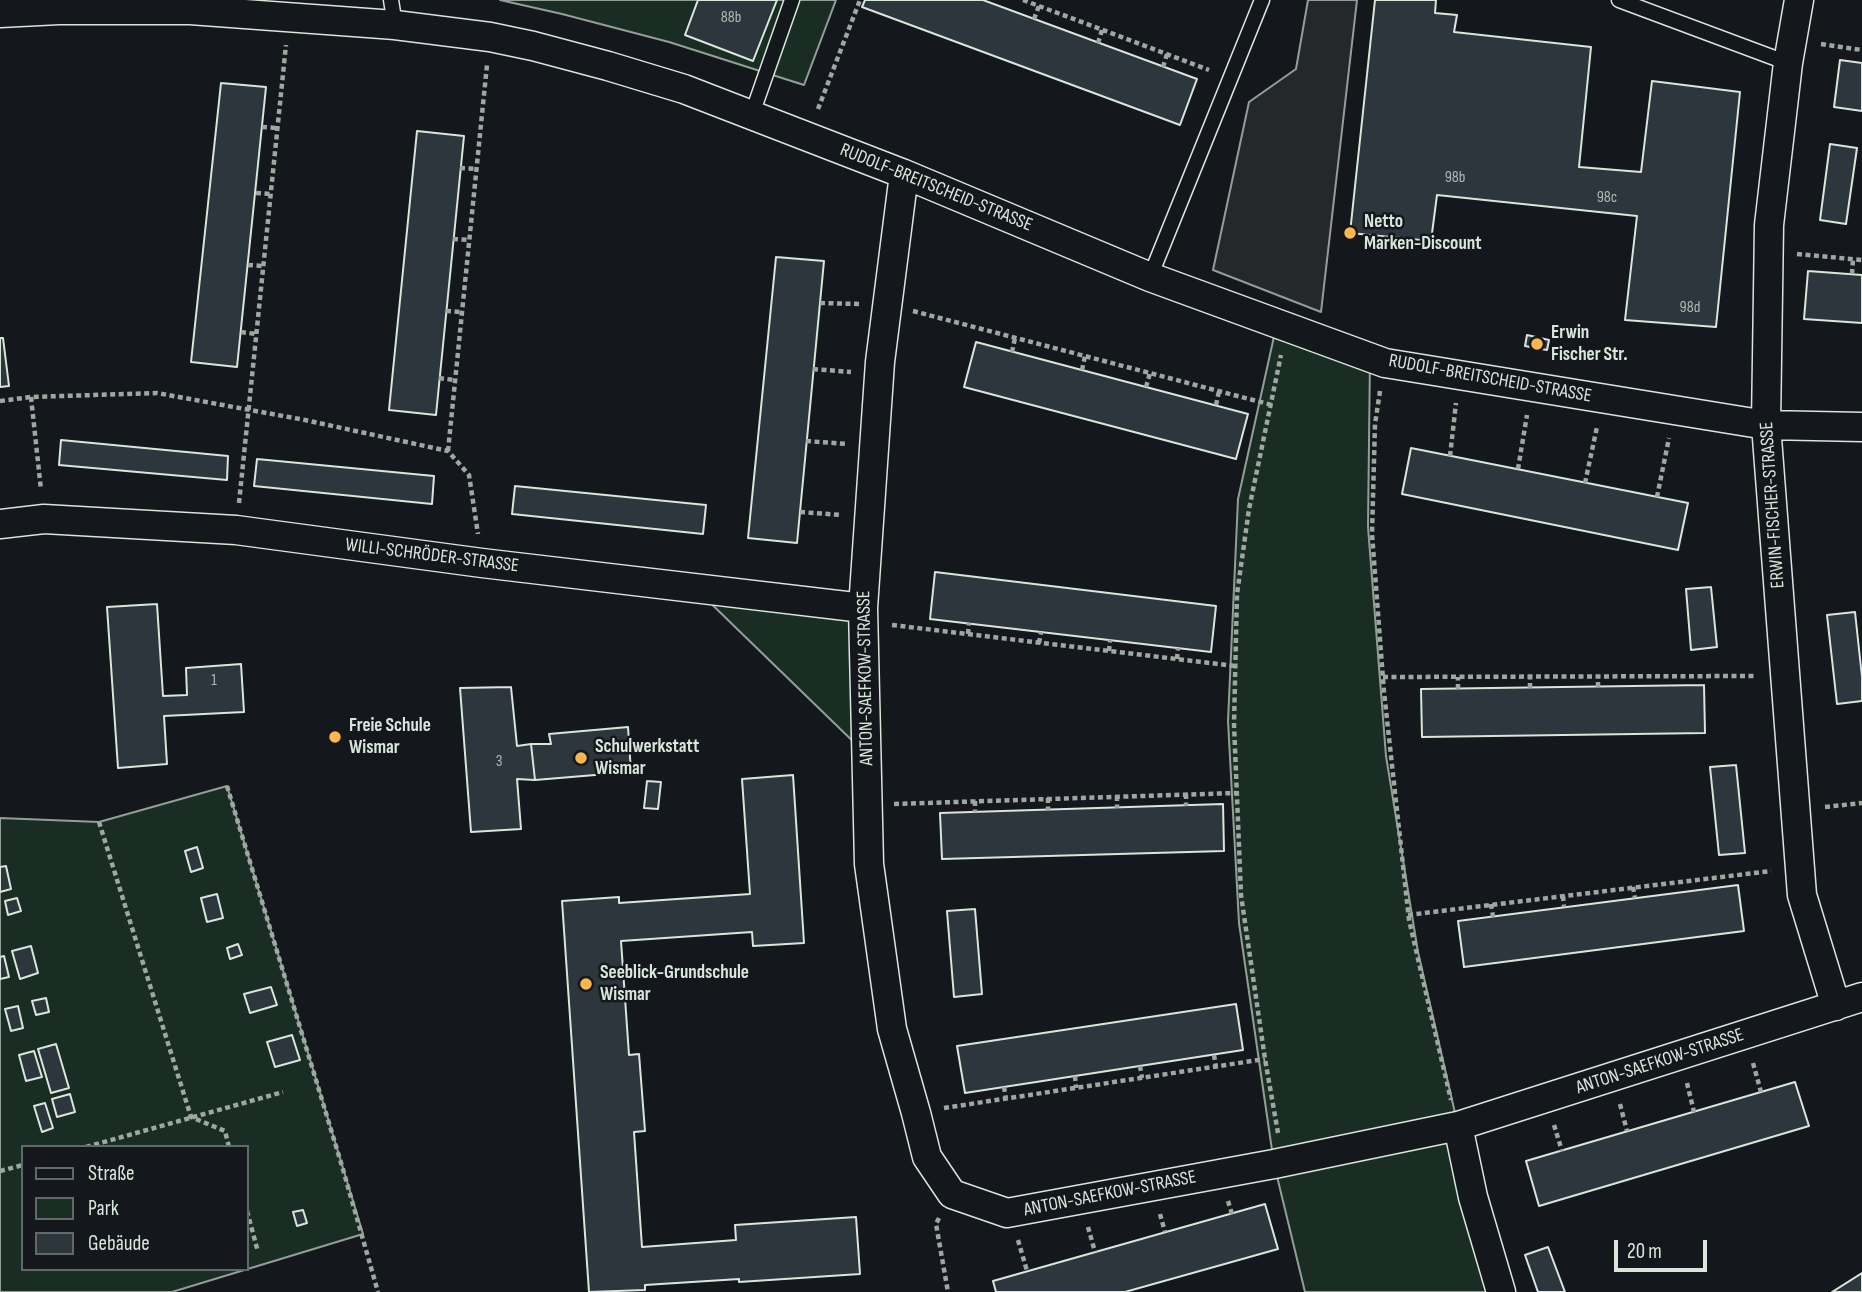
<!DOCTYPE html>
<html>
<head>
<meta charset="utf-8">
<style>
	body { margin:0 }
	#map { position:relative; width:1862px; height:1292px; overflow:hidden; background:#14181c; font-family:"Sofia Sans Condensed",sans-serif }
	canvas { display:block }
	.legend { position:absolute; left:21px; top:1145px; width:228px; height:126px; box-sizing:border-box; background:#14181c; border:2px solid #626a69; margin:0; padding:9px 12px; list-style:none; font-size:21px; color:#d8e6dc }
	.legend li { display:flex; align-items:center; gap:14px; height:35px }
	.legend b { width:35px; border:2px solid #626a69 }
	.scale { position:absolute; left:1614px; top:1240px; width:93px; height:32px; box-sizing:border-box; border:4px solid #d8e6dc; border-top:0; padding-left:9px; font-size:21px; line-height:24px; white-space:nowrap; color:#d8e6dc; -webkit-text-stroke:5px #14181c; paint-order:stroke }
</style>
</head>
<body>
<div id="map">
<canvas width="1862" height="1292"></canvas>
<ul class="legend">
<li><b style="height:9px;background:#14181c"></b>Straße</li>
<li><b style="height:19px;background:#1a2d24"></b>Park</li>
<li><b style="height:19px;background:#2c363c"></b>Gebäude</li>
</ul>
<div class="scale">20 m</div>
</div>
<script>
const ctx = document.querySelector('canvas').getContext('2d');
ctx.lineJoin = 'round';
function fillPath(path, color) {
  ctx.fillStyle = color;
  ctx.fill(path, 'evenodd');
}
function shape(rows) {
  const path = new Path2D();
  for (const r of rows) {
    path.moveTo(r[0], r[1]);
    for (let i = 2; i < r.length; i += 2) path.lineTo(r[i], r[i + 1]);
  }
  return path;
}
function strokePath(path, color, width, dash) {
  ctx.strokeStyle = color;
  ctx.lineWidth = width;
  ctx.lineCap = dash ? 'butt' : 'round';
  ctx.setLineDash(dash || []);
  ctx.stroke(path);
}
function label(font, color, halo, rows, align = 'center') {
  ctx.font = font + ' "Sofia Sans Condensed",sans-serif';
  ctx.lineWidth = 5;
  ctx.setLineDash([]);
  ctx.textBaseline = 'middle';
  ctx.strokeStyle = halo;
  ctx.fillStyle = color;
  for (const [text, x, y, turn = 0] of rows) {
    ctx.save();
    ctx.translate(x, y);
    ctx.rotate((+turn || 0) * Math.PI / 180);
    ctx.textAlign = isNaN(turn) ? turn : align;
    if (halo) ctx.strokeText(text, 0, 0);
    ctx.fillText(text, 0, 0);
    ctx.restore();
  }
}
const green = shape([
	[500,0,836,0,804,85,669,42,562,14,500,0],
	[1277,323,1370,357,1368,527,1386,756,1418,952,1458,1126,1501,1292,1305,1292,1274,1164,1239,923,1228,721,1238,499,1277,323],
	[697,590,863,608,864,752,697,590],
	[227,786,363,1234,172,1292,0,1292,0,818,99,822,227,786],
	[23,1147,247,1147,247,1269,23,1269,23,1147]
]);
const parking = shape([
	[1308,0,1357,0,1321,312,1213,270,1249,102,1296,69,1308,0]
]);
const building = shape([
	[698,0,777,0,753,61,685,35,698,0],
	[865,0,983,0,1197,79,1180,125,862,7,865,0],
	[1375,0,1436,0,1435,13,1457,15,1454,32,1591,47,1579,167,1641,172,1652,81,1740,92,1716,327,1625,320,1637,216,1437,195,1431,241,1350,233,1375,0],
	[1840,60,1862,63,1862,111,1834,107,1840,60],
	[221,83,266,87,237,367,191,362,221,83],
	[417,131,464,136,436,415,389,410,417,131],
	[1830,144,1857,148,1846,224,1820,220,1830,144],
	[776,257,824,261,797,543,748,538,776,257],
	[1808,271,1862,275,1862,323,1804,319,1808,271],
	[1527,335,1549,340,1547,350,1525,346,1527,335],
	[0,338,3,338,9,386,0,387,0,338],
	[976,342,1248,414,1236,459,964,387,976,342],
	[61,440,228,456,227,480,59,465,61,440],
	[1411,448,1688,503,1678,550,1402,494,1411,448],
	[257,459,434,476,432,504,254,486,257,459],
	[515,486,706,505,703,534,512,514,515,486],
	[935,572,1216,606,1211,652,930,619,935,572],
	[1711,587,1717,647,1691,650,1686,589,1711,587],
	[157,604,163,696,187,695,186,668,241,664,244,712,164,716,167,764,118,768,107,607,157,604],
	[1855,612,1862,677,1862,701,1837,704,1827,615,1855,612],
	[1704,685,1705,733,1422,737,1421,689,1704,685],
	[511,687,517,746,531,744,535,780,517,779,521,829,471,832,460,688,511,687],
	[628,727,631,772,535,780,531,744,551,744,549,734,628,727],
	[1736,765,1745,853,1719,855,1710,767,1736,765],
	[793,775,804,943,753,946,752,932,621,941,629,1055,639,1054,645,1131,634,1132,642,1247,736,1240,735,1225,856,1217,860,1274,739,1282,739,1279,645,1285,645,1290,589,1292,562,901,619,897,619,903,750,894,742,779,793,775],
	[647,781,661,782,658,809,644,808,647,781],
	[1223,804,1224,851,942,859,940,813,1223,804],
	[197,847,203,868,191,872,185,851,197,847],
	[6,866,11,889,0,892,0,867,6,866],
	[1738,885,1744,931,1464,967,1458,921,1738,885],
	[217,894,223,918,207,922,201,898,217,894],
	[17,898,21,911,8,915,5,901,17,898],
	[975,909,982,994,954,997,947,911,975,909],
	[238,944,242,955,230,959,227,948,238,944],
	[31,946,38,973,20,979,12,951,31,946],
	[4,956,9,977,0,979,0,957,4,956],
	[271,987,277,1005,250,1013,244,994,271,987],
	[46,998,49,1012,36,1015,32,1001,46,998],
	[1236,1004,1243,1050,965,1093,957,1046,1236,1004],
	[18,1006,23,1028,11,1031,5,1009,18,1006],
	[292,1035,300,1060,275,1067,267,1042,292,1035],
	[56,1044,69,1088,51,1093,38,1049,56,1044],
	[34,1051,42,1077,26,1081,19,1055,34,1051],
	[1795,1082,1809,1126,1539,1206,1526,1161,1795,1082],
	[70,1094,75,1112,57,1117,52,1099,70,1094],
	[45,1103,53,1128,42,1132,34,1106,45,1103],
	[1265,1204,1278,1249,1125,1292,996,1292,993,1281,1265,1204],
	[303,1210,307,1223,297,1226,293,1212,303,1210],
	[1548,1247,1565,1292,1538,1292,1525,1255,1548,1247],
	[1862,1273,1862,1292,1832,1292,1862,1273]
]);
const path = shape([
	[1023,0,1209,70],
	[1034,19,1039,6],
	[1098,43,1102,30],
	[1821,44,1862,50],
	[1163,67,1167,54],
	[818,109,860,0],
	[262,127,277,128],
	[460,168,476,169],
	[256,193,270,194],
	[453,239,469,240],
	[1797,254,1862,260],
	[248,265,263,266],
	[1852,274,1853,259],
	[820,303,860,304],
	[446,311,461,312],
	[913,311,1272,405],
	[241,332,256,334],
	[1012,352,1015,338],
	[813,369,851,372],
	[1082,370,1085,356],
	[439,378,454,380],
	[1146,387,1150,373],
	[1380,391,1375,424,1372,534,1384,692,1409,920,1451,1100],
	[31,397,41,490],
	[0,401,31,397,157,393,305,420,448,451,469,475,478,534],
	[1216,405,1219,391],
	[806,441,847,444],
	[448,451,487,65],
	[1450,456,1456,403],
	[1518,469,1527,415],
	[1585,483,1597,427],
	[1657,497,1669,438],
	[239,503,286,45],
	[800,512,841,515],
	[892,625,1235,666],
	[968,634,969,623],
	[1039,643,1041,632],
	[1109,651,1110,640],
	[1177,659,1178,648],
	[1383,677,1756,676],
	[1598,687,1598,676],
	[1530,688,1530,676],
	[1458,689,1458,677],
	[227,786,342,1166,378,1292],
	[1186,794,1186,806],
	[1117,796,1117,808],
	[1048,798,1048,810],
	[975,801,975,812],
	[894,804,1236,793],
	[1825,807,1862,803],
	[99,822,191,1117,225,1131,229,1147],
	[1633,887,1635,898],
	[1563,896,1564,907],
	[1491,904,1493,917],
	[1408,915,1771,871],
	[1214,1055,1216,1067],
	[1753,1063,1761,1092],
	[1140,1066,1142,1078],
	[1075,1076,1076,1088],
	[1687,1083,1694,1112],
	[1004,1087,1006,1099],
	[1620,1104,1627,1131],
	[944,1108,1265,1059],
	[1554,1125,1562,1151],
	[1278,1133,1265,1059,1241,895,1234,724,1237,594,1249,509,1281,355],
	[86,1147,283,1092],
	[0,1171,23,1165],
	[1228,1201,1232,1214],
	[247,1211,258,1252],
	[1160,1214,1165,1232],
	[939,1218,936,1224,948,1292],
	[1088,1227,1095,1252],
	[1018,1240,1027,1271]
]);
const service = shape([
	[391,0,395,25],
	[1619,0,1788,63],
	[752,114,792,0],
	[1150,277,1262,0]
]);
const minor = shape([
	[1799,0,1788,63,1769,225,1766,425,1802,895,1836,1006],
	[0,13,59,10,190,10,395,25,490,37,533,46,608,66,684,89,904,174,1150,277,1385,363,1766,425,1862,427],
	[904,174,880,362,863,608,869,864,892,1029,916,1113,927,1157,952,1194,1007,1213,1274,1164,1458,1126,1862,997],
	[0,524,44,519,236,530,482,563,863,608],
	[1458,1126,1473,1197,1501,1292]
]);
const markers = [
	[1350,233,7,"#ffb74d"],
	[1537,344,7,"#ffb74d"],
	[335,737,7,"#ffb74d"],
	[581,758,7,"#ffb74d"],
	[586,984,7,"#ffb74d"]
];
const numberNames = [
	["88b",731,18],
	["98b",1455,178],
	["98c",1607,198],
	["98d",1690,308],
	["1",214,681],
	["3",499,762]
];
const streetNames = [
	["RUDOLF-BREITSCHEID-STRASSE",936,188,22],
	["RUDOLF-BREITSCHEID-STRASSE",1490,379,10],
	["ERWIN-FISCHER-STRASSE",1773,505,-94],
	["WILLI-SCHRÖDER-STRASSE",432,556,7],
	["ANTON-SAEFKOW-STRASSE",866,678,-91],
	["ANTON-SAEFKOW-STRASSE",1660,1062,-18],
	["ANTON-SAEFKOW-STRASSE",1110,1194,-11]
];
const poiNames = [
	["Netto",1364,222],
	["Marken-Discount",1364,244],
	["Erwin",1551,333],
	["Fischer Str.",1551,355],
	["Freie Schule",349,726],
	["Wismar",349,748],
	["Schulwerkstatt",595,747],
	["Wismar",595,769],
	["Seeblick-Grundschule",600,973],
	["Wismar",600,995]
];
fillPath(green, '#1a2d24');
strokePath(green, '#939e99', 2);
fillPath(parking, '#24282b');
strokePath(parking, '#939e99', 2);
fillPath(building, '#2c363c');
strokePath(building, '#d8e6dc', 2);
strokePath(service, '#d8e6dc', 17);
strokePath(minor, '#d8e6dc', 31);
strokePath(path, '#9da8a2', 4.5, [5, 3.5]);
strokePath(service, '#14181c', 14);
strokePath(minor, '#14181c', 28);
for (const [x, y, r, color] of markers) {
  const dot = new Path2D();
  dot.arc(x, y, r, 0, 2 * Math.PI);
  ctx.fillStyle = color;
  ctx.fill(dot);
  strokePath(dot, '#14181c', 2.5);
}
label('16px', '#adbab4', null, numberNames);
label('19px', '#d8e6dc', '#14181c', streetNames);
label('bold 19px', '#d8e6dc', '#14181c', poiNames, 'left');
</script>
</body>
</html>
